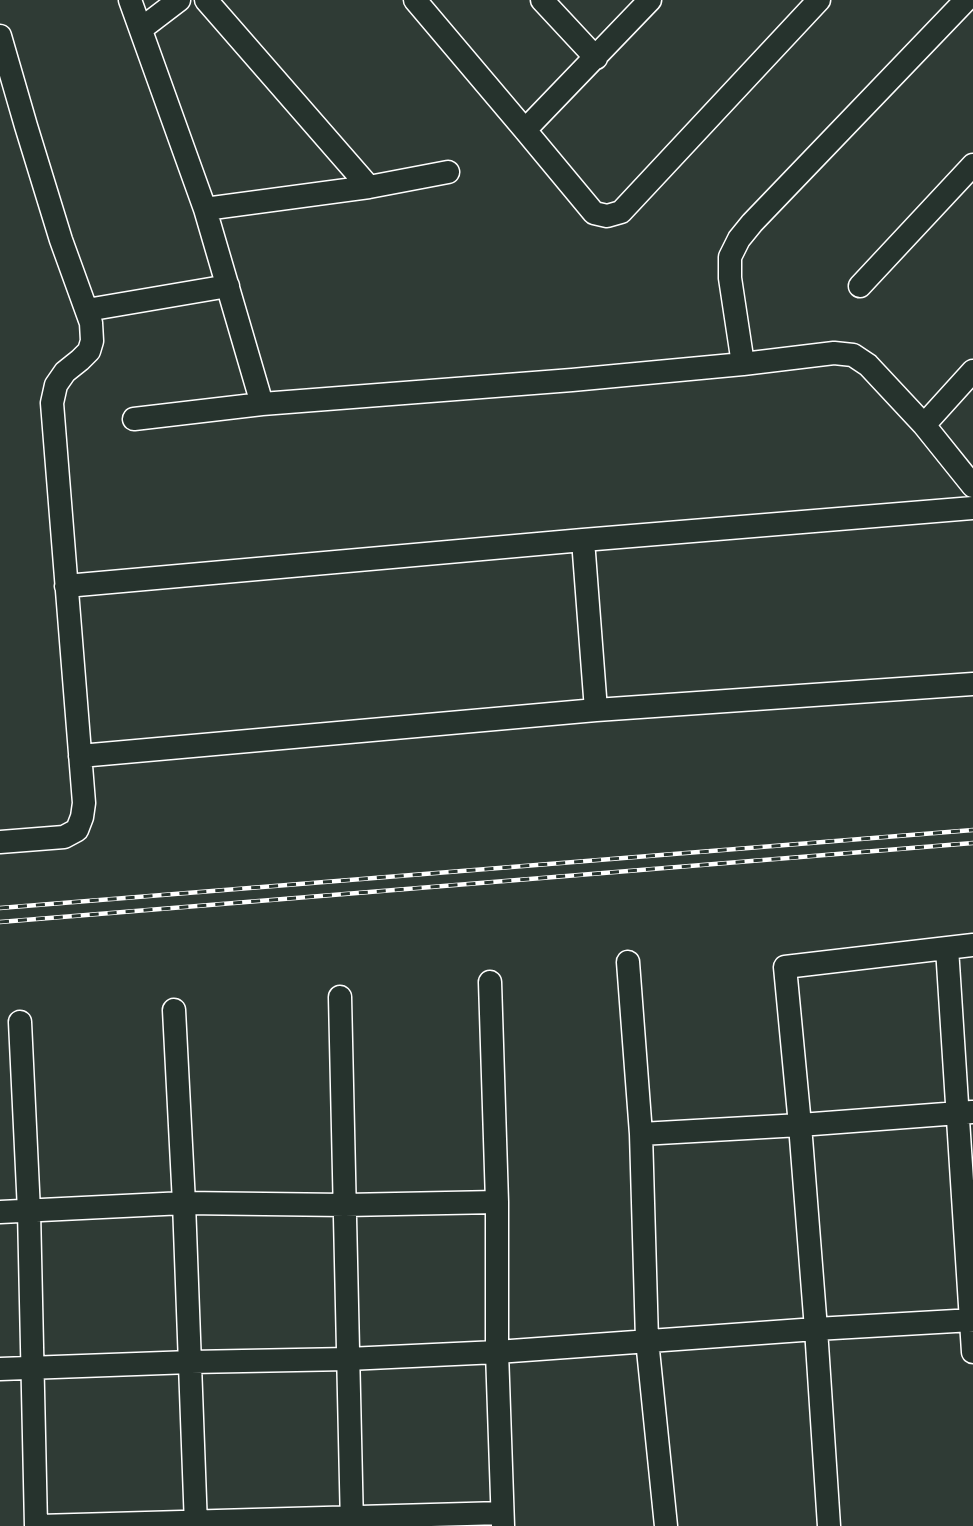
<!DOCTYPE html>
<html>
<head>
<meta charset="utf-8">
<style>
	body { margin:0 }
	canvas { display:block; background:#2f3b35 }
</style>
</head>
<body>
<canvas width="973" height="1526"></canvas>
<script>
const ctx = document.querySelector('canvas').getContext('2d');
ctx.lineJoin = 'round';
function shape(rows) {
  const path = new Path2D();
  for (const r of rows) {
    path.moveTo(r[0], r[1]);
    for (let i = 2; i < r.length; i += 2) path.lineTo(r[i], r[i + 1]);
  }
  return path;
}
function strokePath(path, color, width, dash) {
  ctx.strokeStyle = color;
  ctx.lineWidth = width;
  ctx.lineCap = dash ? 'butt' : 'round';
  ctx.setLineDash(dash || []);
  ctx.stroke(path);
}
const street = shape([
	[130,0,205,209,262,404,572,380,743,364,834,353,853,355,868,365,924,425,973,486],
	[206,0,369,187],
	[415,0,525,130,594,213,607,216,621,212,819,0],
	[542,0,596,58],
	[141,29,179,0],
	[0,36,26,126,61,240,91,323,92,341,89,351,80,360,65,372,56,385,52,403,84,803,82,817,77,830,64,837,0,842],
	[525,130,650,0],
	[205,209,369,187,448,172],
	[860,286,973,165],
	[87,310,228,286],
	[743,364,730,278,730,257,739,239,752,223,966,0],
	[134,419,262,404],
	[924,425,973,371],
	[583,540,596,710],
	[66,586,583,540,973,508],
	[80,756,596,710,973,684],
	[947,948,973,1352],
	[628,962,641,1134,647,1340,666,1526],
	[490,982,497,1202,497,1352,503,1526],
	[340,997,352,1526],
	[174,1010,184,1203,196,1526],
	[20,1022,29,1211,36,1526],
	[641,1134,800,1125,972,1112],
	[0,1212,184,1203,345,1205,497,1202],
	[0,1369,191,1362,348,1359,497,1352,816,1329,973,1320],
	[39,1526,502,1513],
	[829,1526,816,1329,800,1125,785,967,973,945]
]);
const rail = shape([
	[0,908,973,830],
	[0,922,973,843]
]);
strokePath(street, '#fff', 25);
strokePath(street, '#26332d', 22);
strokePath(rail, '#fff', 4.5);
strokePath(rail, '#26332d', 3, [9]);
</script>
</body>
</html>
